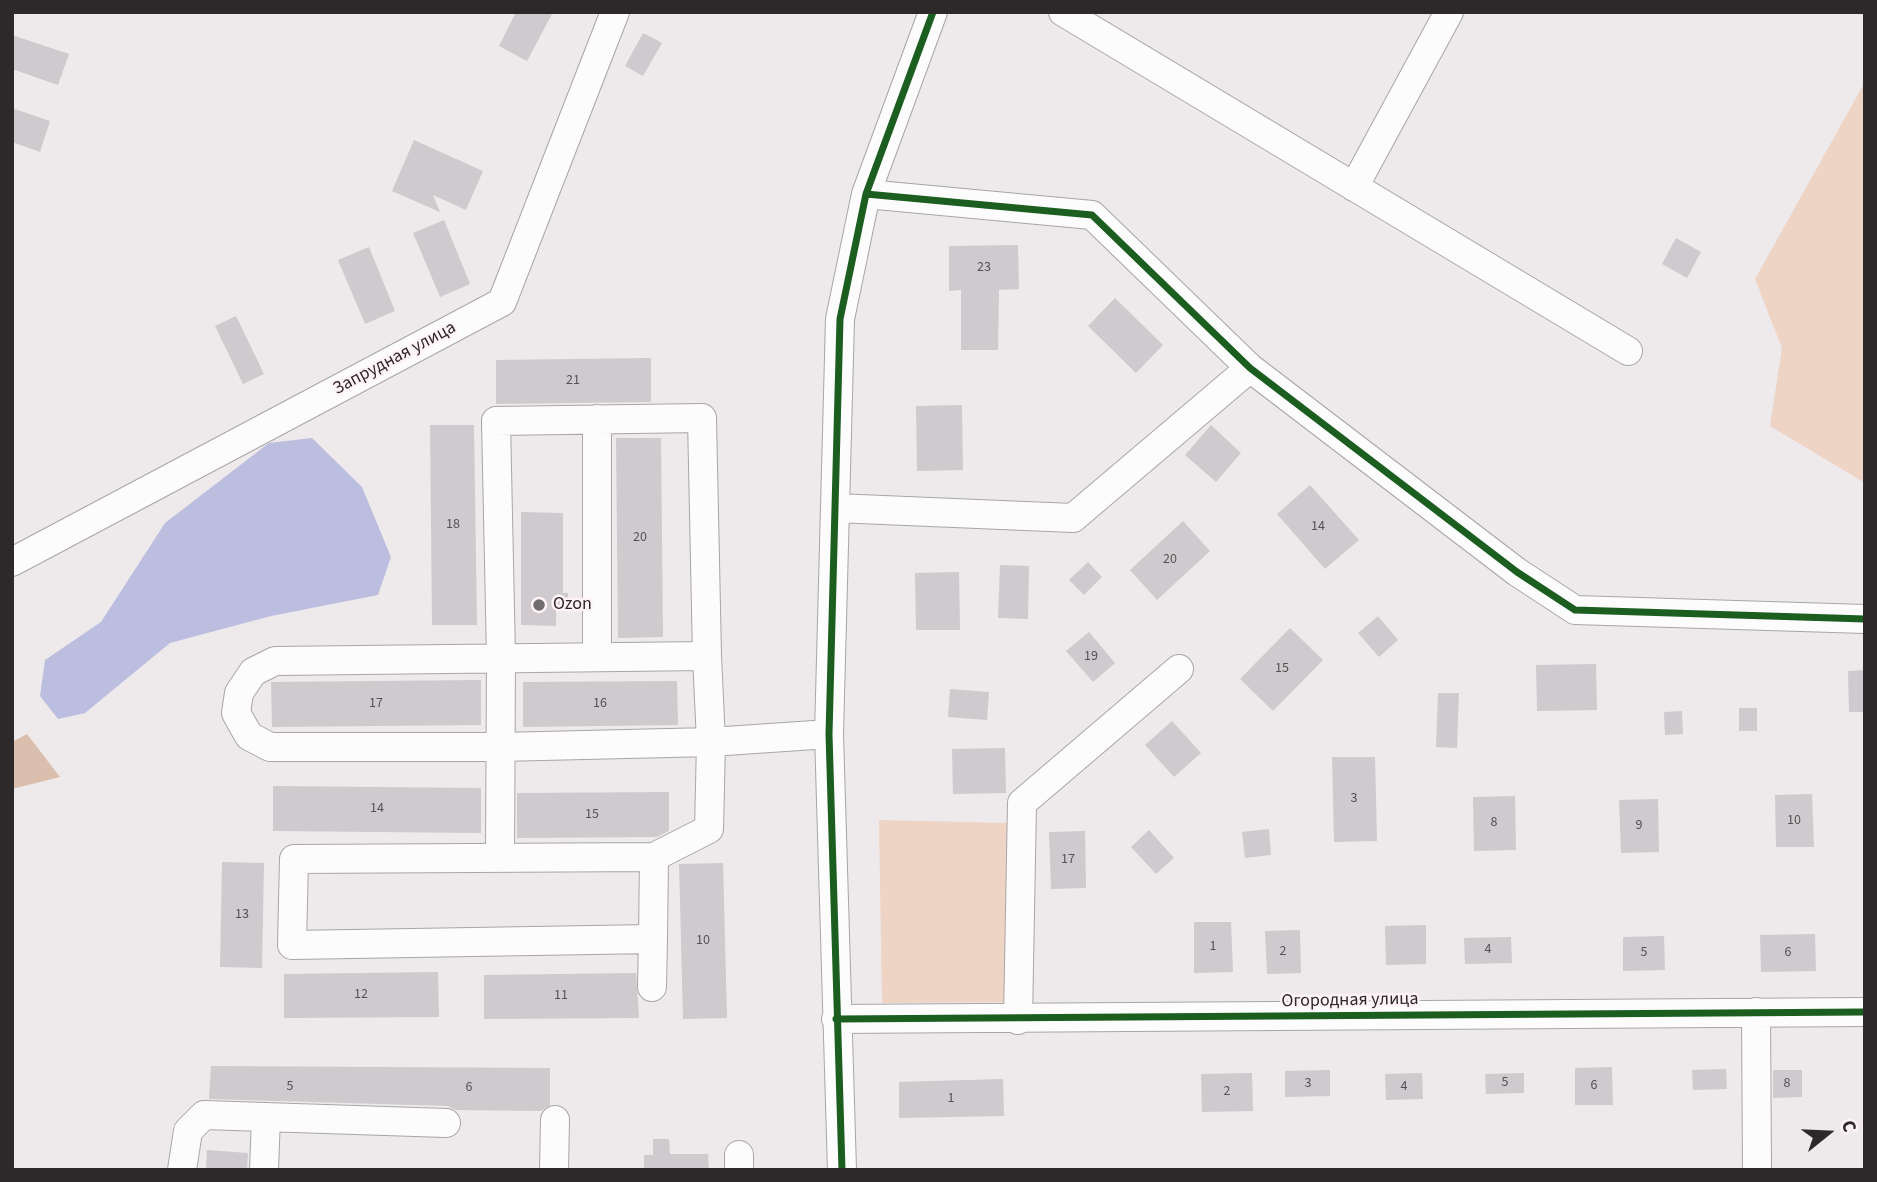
<!DOCTYPE html>
<html>
<head>
<meta charset="utf-8">
<style>
	body { margin:0 }
	#map { position:relative; width:1877px; height:1182px; overflow:hidden; background:#eee9eb; font-family:"Source Sans 3",sans-serif }
	canvas { display:block }
	.frame { position:absolute; inset:0; border:14px solid #2d292b; pointer-events:none }
	.north { position:absolute; left:1793px; top:1098px; width:70px; height:70px; -webkit-text-stroke:5px #fff3f8; paint-order:stroke; rotate:72deg; font-size:19px; font-weight:700; line-height:28px; text-align:center; color:#2d292b }
	.north::after { content:''; display:block; margin:auto; width:24px; height:32px; background:#2d292b; clip-path:polygon(50% 0,100% 100%,50% 72%,0 100%) }
</style>
</head>
<body>
<div id="map">
<canvas width="1877" height="1182"></canvas>
<div class="frame"></div>
<div class="north">С</div>
</div>
<script>
const ctx = document.querySelector('canvas').getContext('2d');
ctx.lineJoin = 'round';
function fillPath(path, color) {
  ctx.fillStyle = color;
  ctx.fill(path, 'evenodd');
}
function shape(rows) {
  const path = new Path2D();
  for (const r of rows) {
    path.moveTo(r[0], r[1]);
    for (let i = 2; i < r.length; i += 2) path.lineTo(r[i], r[i + 1]);
  }
  return path;
}
function strokePath(path, color, width, dash) {
  ctx.strokeStyle = color;
  ctx.lineWidth = width;
  ctx.lineCap = dash ? 'butt' : 'round';
  ctx.setLineDash(dash || []);
  ctx.stroke(path);
}
function label(font, color, halo, rows, align = 'center') {
  ctx.font = font + ' "Source Sans 3",sans-serif';
  ctx.lineWidth = 5;
  ctx.setLineDash([]);
  ctx.textBaseline = 'middle';
  ctx.strokeStyle = halo;
  ctx.fillStyle = color;
  for (const [text, x, y, turn = 0] of rows) {
    ctx.save();
    ctx.translate(x, y);
    ctx.rotate((+turn || 0) * Math.PI / 180);
    ctx.textAlign = isNaN(turn) ? turn : align;
    if (halo) ctx.strokeText(text, 0, 0);
    ctx.fillText(text, 0, 0);
    ctx.restore();
  }
}
const green = shape([
	[1865,82,1865,483,1770,426,1782,348,1755,279],
	[879,820,1011,823,1011,1002,882,1003]
]);
const forest = shape([
	[27,734,60,777,12,789,12,742]
]);
const water = shape([
	[312,438,362,487,391,557,378,595,271,616,170,643,85,713,58,719,40,696,45,660,101,622,165,523,269,443]
]);
const building = shape([
	[516,12,553,12,527,61,499,46],
	[643,33,662,43,643,76,625,66],
	[12,35,69,54,58,85,12,69],
	[12,108,50,121,40,152,12,142],
	[414,140,483,171,466,210,433,195,440,212,392,191],
	[444,220,470,284,440,297,413,233],
	[1676,238,1701,252,1687,278,1662,264],
	[1018,245,1019,289,999,290,998,350,961,350,961,290,949,291,949,246],
	[369,247,395,311,365,324,338,260],
	[1115,298,1163,345,1136,373,1088,326],
	[236,316,264,374,243,384,215,326],
	[651,358,651,402,496,404,496,360],
	[962,405,963,470,917,471,916,406],
	[430,425,474,425,477,625,432,625],
	[1211,425,1241,453,1216,482,1185,455],
	[616,438,661,438,663,637,618,638],
	[1310,485,1359,540,1325,569,1277,514],
	[521,512,563,513,563,593,568,593,568,609,556,609,556,626,521,625],
	[1183,521,1210,551,1157,600,1130,570],
	[1088,562,1102,577,1084,595,1069,580],
	[1000,565,1029,566,1028,619,998,618],
	[959,572,960,630,916,630,915,573],
	[1378,616,1398,640,1379,657,1358,633],
	[1290,628,1323,660,1273,711,1240,679],
	[1089,632,1115,663,1093,682,1066,651],
	[1596,664,1597,710,1537,711,1536,665],
	[1865,670,1865,712,1849,712,1848,671],
	[481,680,481,725,272,727,271,682],
	[677,681,678,725,523,727,523,682],
	[950,689,989,692,987,720,948,717],
	[1438,693,1459,693,1457,748,1436,747],
	[1739,708,1757,708,1757,731,1739,731],
	[1682,711,1683,734,1665,735,1664,712],
	[1172,721,1201,753,1174,777,1145,745],
	[1005,748,1006,793,953,794,952,749],
	[1332,757,1375,757,1377,841,1334,842],
	[273,786,481,788,481,833,273,831],
	[669,792,669,831,657,837,517,838,517,793],
	[1812,794,1814,847,1776,847,1775,795],
	[1515,796,1516,850,1474,851,1473,797],
	[1658,799,1659,852,1621,853,1619,800],
	[1269,829,1271,855,1245,858,1242,832],
	[1149,830,1174,858,1156,874,1131,847],
	[1085,831,1086,888,1051,889,1049,832],
	[222,862,264,863,262,968,220,967],
	[723,863,727,1018,683,1019,679,864],
	[1194,922,1231,922,1233,972,1194,973],
	[1426,925,1426,964,1386,965,1385,926],
	[1300,930,1301,973,1267,974,1265,931],
	[1815,934,1816,971,1761,972,1760,935],
	[1664,936,1665,970,1623,971,1623,937],
	[1511,937,1512,963,1465,964,1464,938],
	[438,972,439,1017,284,1018,284,974],
	[636,973,639,1018,484,1019,484,975],
	[211,1066,550,1068,550,1105,541,1111,456,1110,447,1106,209,1099],
	[1612,1067,1613,1105,1575,1105,1575,1068],
	[1726,1069,1727,1089,1693,1090,1692,1070],
	[1330,1070,1330,1096,1285,1097,1285,1071],
	[1773,1070,1802,1070,1802,1097,1773,1098],
	[1252,1073,1253,1111,1202,1112,1201,1074],
	[1422,1073,1423,1099,1386,1100,1385,1074],
	[1524,1073,1524,1093,1486,1094,1485,1074],
	[1003,1079,1004,1116,899,1118,899,1082],
	[653,1139,669,1139,670,1154,708,1154,709,1170,644,1170,644,1155,653,1155],
	[207,1150,248,1153,247,1170,206,1170]
]);
const minor = shape([
	[1063,12,1628,351],
	[1354,187,1449,12],
	[866,194,1092,215,1250,368,1517,572,1575,610,1865,619],
	[597,419,597,657],
	[835,508,1073,518,1250,368],
	[12,562,502,302,615,12],
	[707,656,711,742,500,747,270,747,249,736,236,713,239,693,253,672,275,661,707,656],
	[654,857,294,859,292,945,653,939,654,857,709,829,711,742,829,734],
	[500,858,501,657,496,421,702,418,707,656],
	[652,987,653,939],
	[1756,1012,1757,1170],
	[836,1019,1865,1012],
	[1018,1020,1022,803,1179,669],
	[739,1155,739,1170],
	[182,1170,188,1131,204,1115,446,1123],
	[264,1170,266,1117],
	[554,1170,555,1120],
	[842,1170,829,734,840,319,866,194,933,12]
]);
const cycleway = shape([
	[866,194,1092,215,1250,368,1517,572,1575,610,1865,619],
	[836,1019,1865,1012],
	[842,1170,829,734,840,319,866,194,933,12]
]);
const markers = [
	[539,605,7,"#716c6e"]
];
const numberNames = [
	["23",984,268],
	["21",573,381],
	["18",453,525],
	["14",1318,527],
	["20",640,538],
	["20",1170,560],
	["19",1091,657],
	["15",1282,669],
	["17",376,704],
	["16",600,704],
	["3",1354,799],
	["14",377,809],
	["15",592,815],
	["10",1794,821],
	["8",1494,823],
	["9",1639,826],
	["17",1068,860],
	["13",242,915],
	["10",703,941],
	["1",1213,947],
	["4",1488,950],
	["2",1283,952],
	["5",1644,953],
	["6",1788,953],
	["12",361,995],
	["11",561,996],
	["5",1505,1083],
	["3",1308,1084],
	["8",1787,1084],
	["6",1594,1086],
	["5",290,1087],
	["4",1404,1087],
	["6",469,1088],
	["2",1227,1092],
	["1",951,1099]
];
const streetNames = [
	["Запрудная улица",395,359,-28],
	["Огородная улица",1350,1001,-1]
];
const poiNames = [
	["Ozon",553,605]
];
fillPath(green, '#eed4c4');
fillPath(forest, '#dabfae');
fillPath(water, '#bcbee0');
fillPath(building, '#cecacd');
strokePath(minor, '#a9a5a7', 30);
strokePath(minor, '#fcfcfc', 28);
strokePath(cycleway, '#1b5e20', 7);
for (const [x, y, r, color] of markers) {
  const dot = new Path2D();
  dot.arc(x, y, r, 0, 2 * Math.PI);
  ctx.fillStyle = color;
  ctx.fill(dot);
  strokePath(dot, '#fff3f8', 2.5);
}
label('14px', '#555154', null, numberNames);
label('18px', '#2d292b', '#fff3f8', streetNames);
label('18px', '#2d292b', '#fff3f8', poiNames, 'left');
</script>
</body>
</html>
